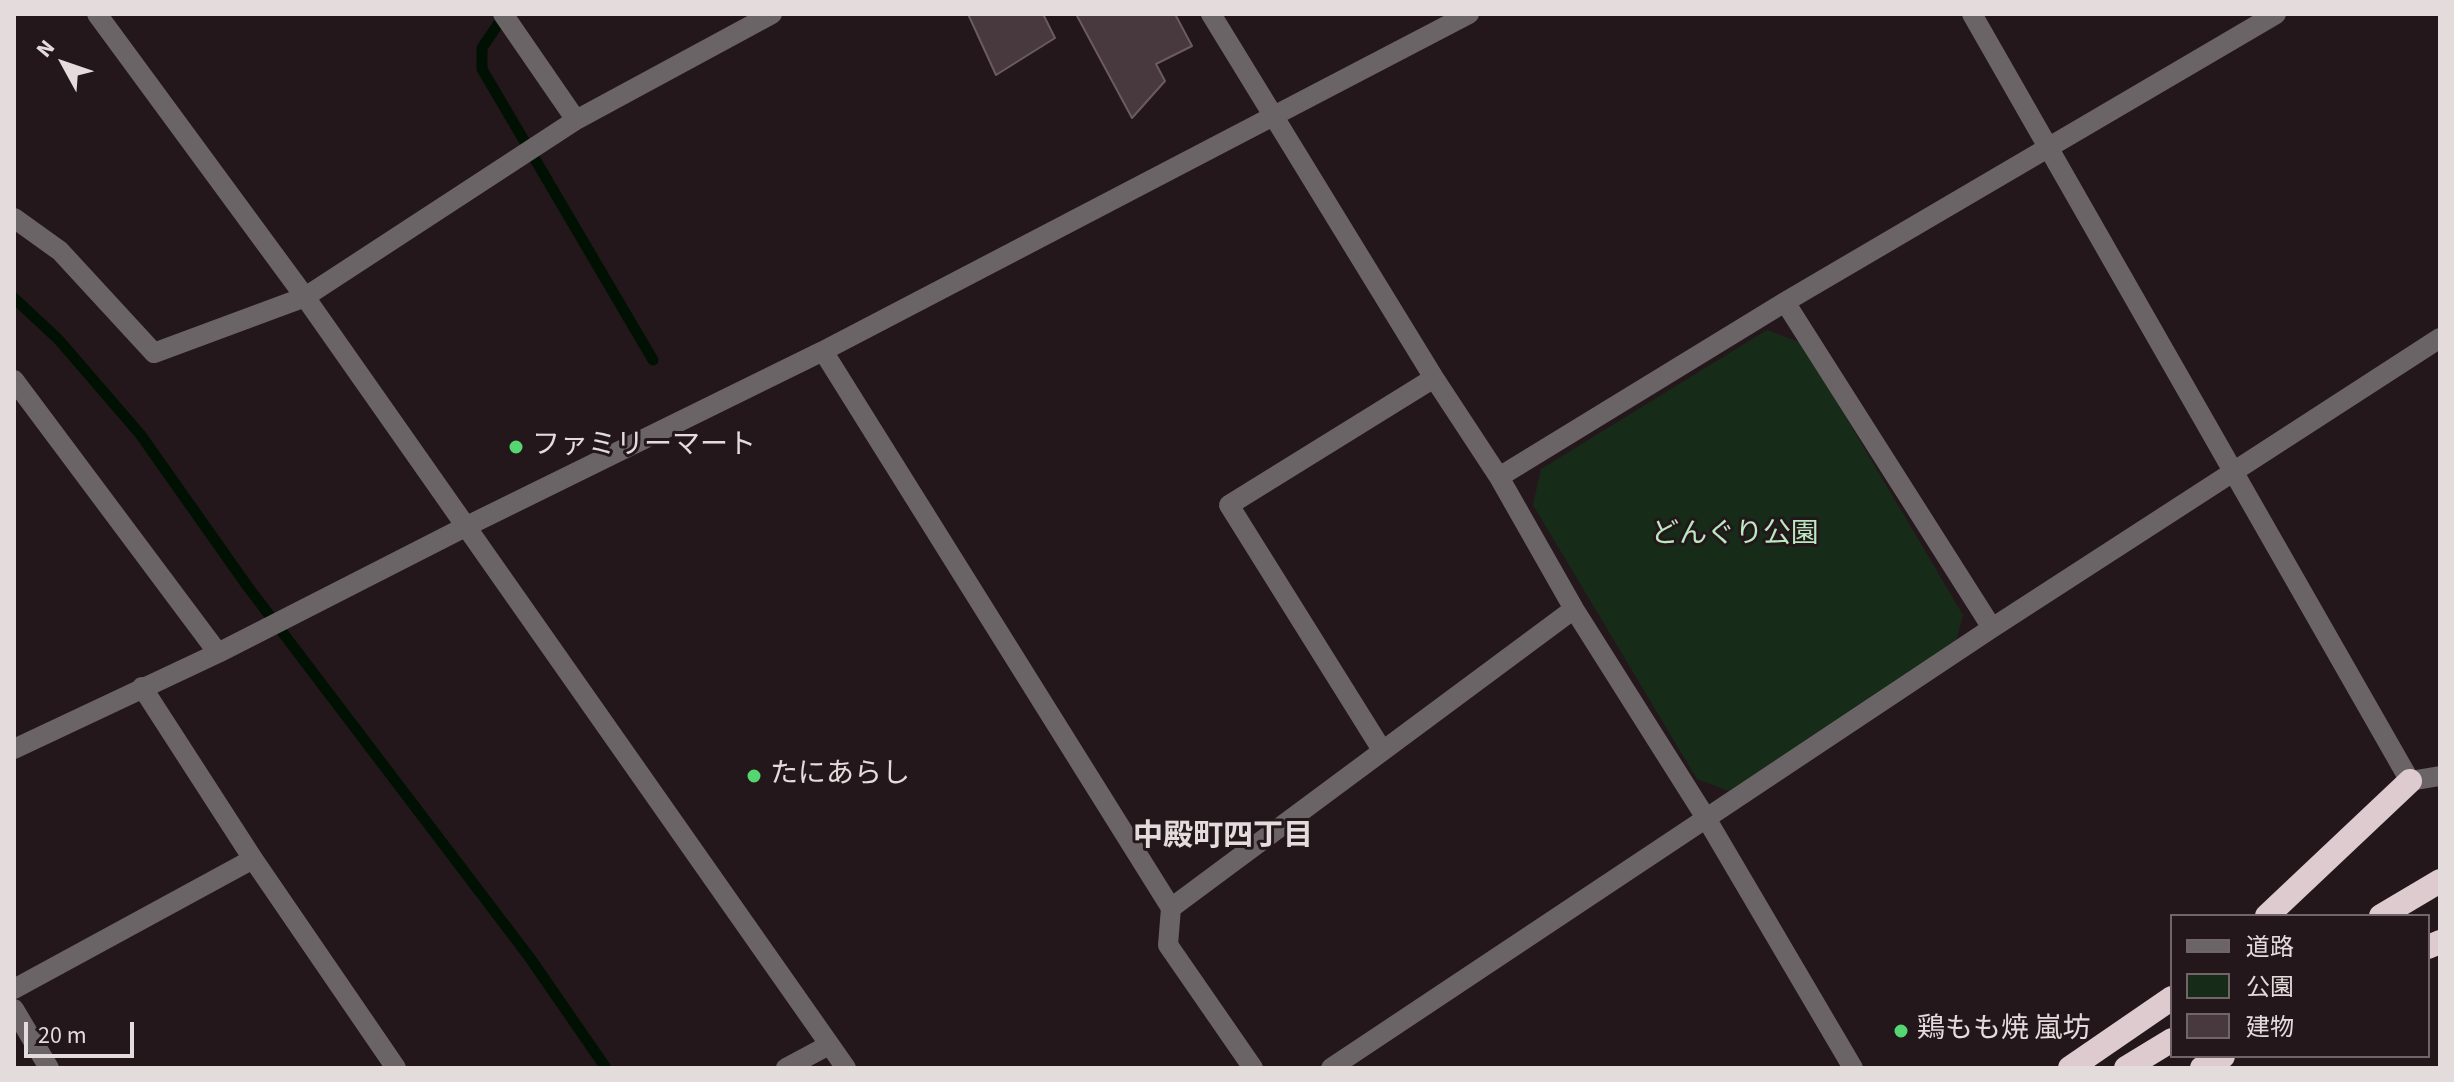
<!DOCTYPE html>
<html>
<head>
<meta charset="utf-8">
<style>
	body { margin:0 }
	#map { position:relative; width:2454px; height:1082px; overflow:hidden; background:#24171b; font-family:"Source Sans 3","Noto Sans JP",sans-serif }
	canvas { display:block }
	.frame { position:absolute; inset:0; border:16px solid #e4dbdd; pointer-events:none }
	.legend { position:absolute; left:2170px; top:914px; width:260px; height:144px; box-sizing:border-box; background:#24171b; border:2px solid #716569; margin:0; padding:10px 14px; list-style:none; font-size:24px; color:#e4dbdd }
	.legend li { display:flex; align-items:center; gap:16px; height:40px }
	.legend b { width:40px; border:2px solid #716569 }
	.north { position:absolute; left:24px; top:24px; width:80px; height:80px; -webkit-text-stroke:6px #24171b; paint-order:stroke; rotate:310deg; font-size:22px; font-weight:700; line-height:32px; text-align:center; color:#e4dbdd }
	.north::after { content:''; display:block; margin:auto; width:28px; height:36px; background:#e4dbdd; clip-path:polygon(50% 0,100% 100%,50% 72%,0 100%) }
	.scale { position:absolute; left:24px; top:1022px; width:110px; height:36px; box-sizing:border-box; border:4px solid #e4dbdd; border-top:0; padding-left:10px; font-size:24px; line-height:28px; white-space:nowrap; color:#e4dbdd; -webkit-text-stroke:6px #24171b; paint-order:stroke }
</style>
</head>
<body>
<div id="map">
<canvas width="2454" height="1082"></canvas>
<div class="frame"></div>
<ul class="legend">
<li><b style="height:10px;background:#6b6466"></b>道路</li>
<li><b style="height:22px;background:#162c19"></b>公園</li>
<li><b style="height:22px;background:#47393d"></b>建物</li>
</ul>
<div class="north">N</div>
<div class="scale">20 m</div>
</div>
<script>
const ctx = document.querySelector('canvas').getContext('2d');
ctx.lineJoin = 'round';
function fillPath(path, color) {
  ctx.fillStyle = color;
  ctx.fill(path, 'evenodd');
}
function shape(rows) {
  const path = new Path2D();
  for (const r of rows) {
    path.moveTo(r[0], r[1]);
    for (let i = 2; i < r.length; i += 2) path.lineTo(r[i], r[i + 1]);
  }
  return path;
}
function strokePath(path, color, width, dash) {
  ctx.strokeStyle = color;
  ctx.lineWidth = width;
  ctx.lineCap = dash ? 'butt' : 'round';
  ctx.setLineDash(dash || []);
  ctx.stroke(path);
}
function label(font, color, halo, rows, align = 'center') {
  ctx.font = font + ' "Source Sans 3","Noto Sans JP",sans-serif';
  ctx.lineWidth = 6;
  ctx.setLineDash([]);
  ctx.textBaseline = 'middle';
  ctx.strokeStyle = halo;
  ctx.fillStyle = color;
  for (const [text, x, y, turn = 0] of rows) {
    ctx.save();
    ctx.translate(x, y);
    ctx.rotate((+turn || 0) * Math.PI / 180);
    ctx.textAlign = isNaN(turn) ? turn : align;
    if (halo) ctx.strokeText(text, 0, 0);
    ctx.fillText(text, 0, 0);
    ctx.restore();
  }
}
const green = shape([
	[1767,330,1802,343,1963,615,1955,645,1729,791,1697,779,1533,505,1541,469]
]);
const stream = shape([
	[505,14,482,48,482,69,653,360],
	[14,298,58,339,140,434,248,587,530,958,606,1068]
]);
const building = shape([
	[968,14,1043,14,1055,38,996,75,968,14],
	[1076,14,1175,14,1192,46,1156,64,1165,81,1132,118,1076,14]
]);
const minor = shape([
	[97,14,305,297,846,1068],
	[503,14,576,120],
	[1211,14,1434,378,1499,477,1574,609,1706,818,1853,1068],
	[1972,14,2410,781,2440,776],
	[14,218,60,251,154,353,305,297,576,120,772,14],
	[1785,302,1992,628],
	[823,351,1171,908,1168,945,1253,1068],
	[14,380,218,653],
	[1499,477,1785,302,2276,14],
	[142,687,253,859,396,1068],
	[14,749,218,653,463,528,823,351,1469,14],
	[1382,750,1229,505,1434,378],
	[1171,908,1574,609],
	[14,989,253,859],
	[14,1009,49,1068],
	[786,1068,829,1045],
	[1331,1068,1992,628,2440,338]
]);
const highway = shape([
	[2267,916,2410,781],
	[2381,916,2440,881],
	[2428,947,2440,942],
	[2070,1068,2172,998],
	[2126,1068,2172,1040],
	[2202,1068,2223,1056]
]);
const markers = [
	[516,447,8,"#56d671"],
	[754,776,8,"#56d671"],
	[1901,1031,8,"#56d671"]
];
const poiNames = [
	["ファミリーマート",532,447],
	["たにあらし",770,776],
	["鶏もも焼 嵐坊",1917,1031]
];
const parkNames = [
	["どんぐり公園",1735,536]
];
const neighbourhoodNames = [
	["中殿町四丁目",1223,838]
];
fillPath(green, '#162c19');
strokePath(stream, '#001103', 11);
fillPath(building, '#47393d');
strokePath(building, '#6a5b5f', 2);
strokePath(minor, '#6b6466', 20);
strokePath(highway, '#ddcbd0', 24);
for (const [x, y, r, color] of markers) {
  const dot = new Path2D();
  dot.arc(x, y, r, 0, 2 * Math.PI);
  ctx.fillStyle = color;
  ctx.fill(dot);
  strokePath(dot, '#24171b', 3);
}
label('28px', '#e4dbdd', '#24171b', poiNames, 'left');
label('28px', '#bae9bf', '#24171b', parkNames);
label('bold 30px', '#e4dbdd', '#24171b', neighbourhoodNames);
</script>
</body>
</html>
